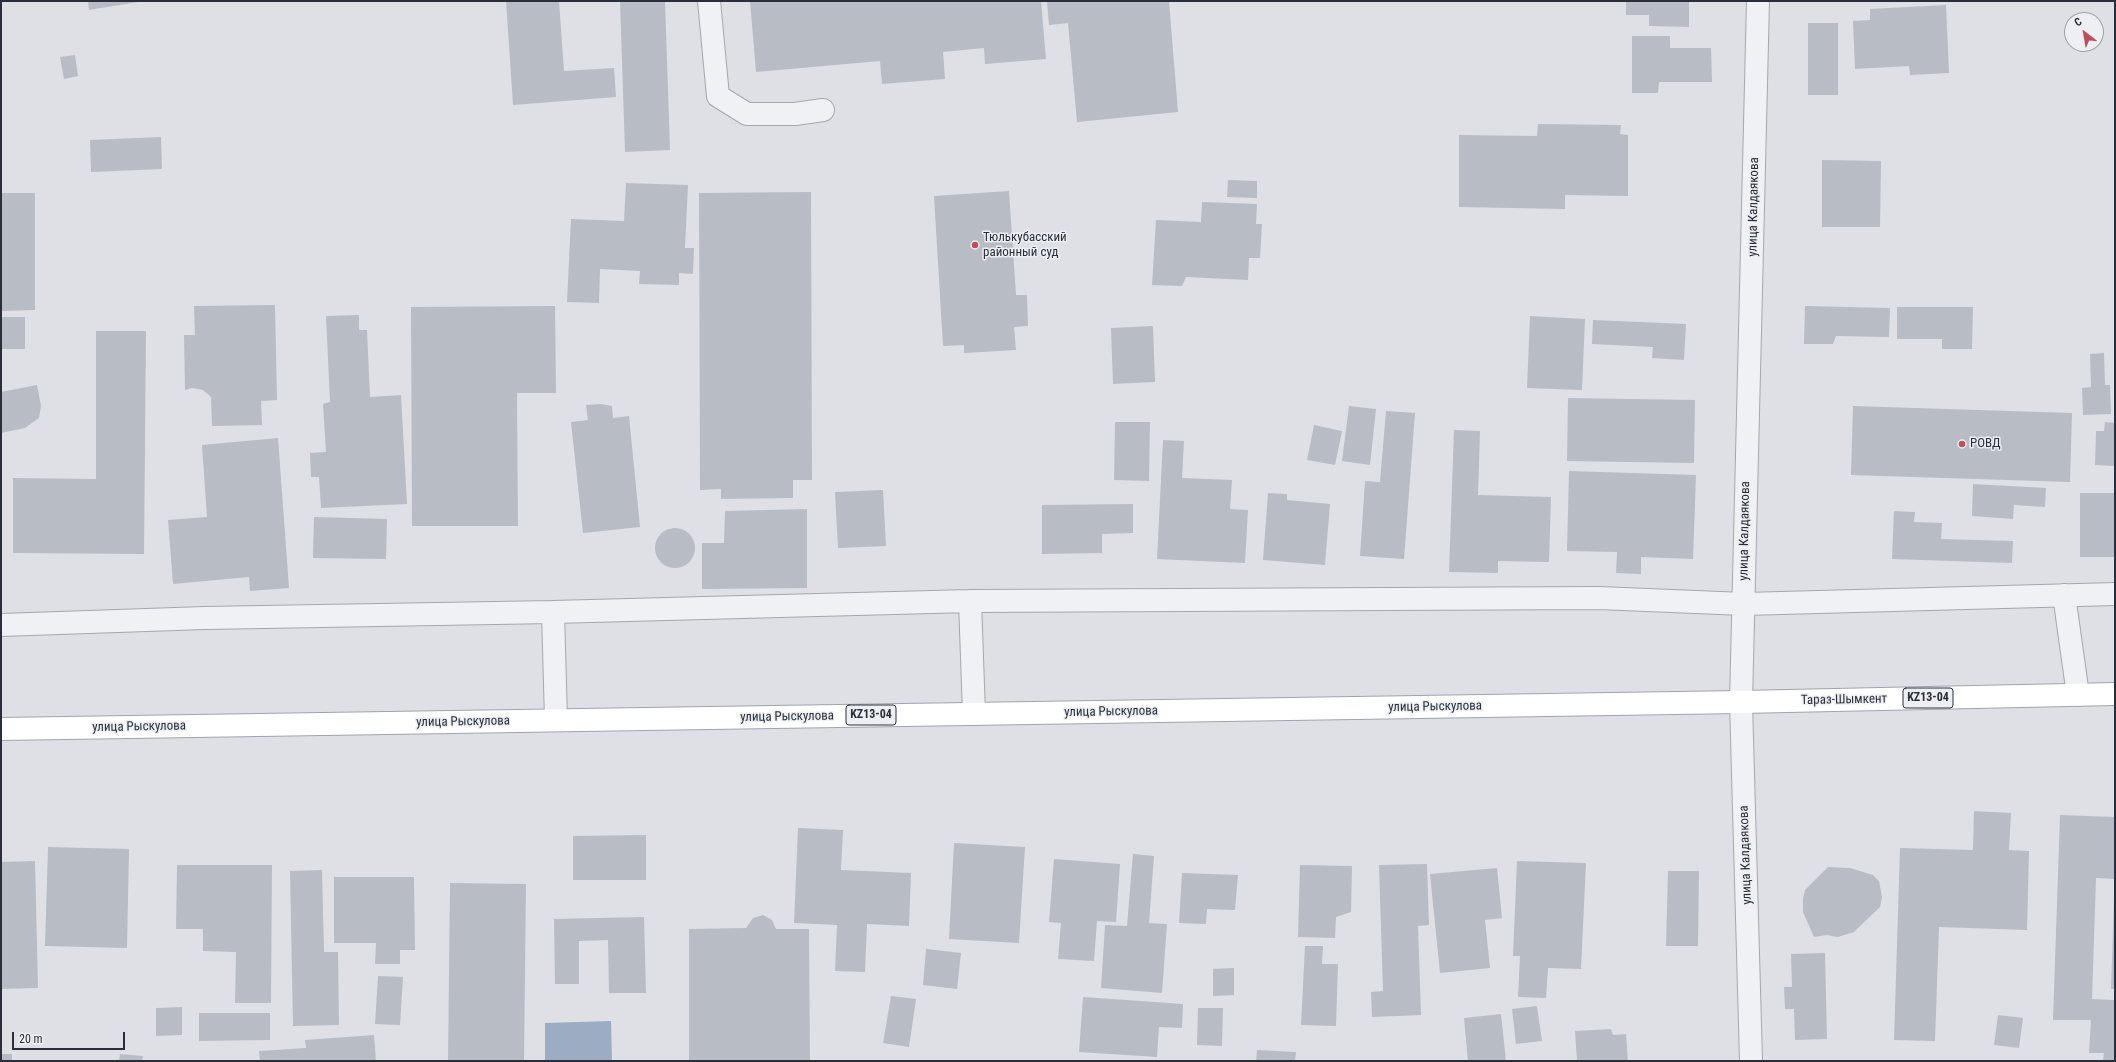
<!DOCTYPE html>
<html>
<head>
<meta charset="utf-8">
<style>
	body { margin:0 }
	#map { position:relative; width:2116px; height:1062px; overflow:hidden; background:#dee0e5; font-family:"Roboto Condensed",sans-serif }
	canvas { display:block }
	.frame { position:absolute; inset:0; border:2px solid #292e3a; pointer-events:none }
	.north { position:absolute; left:2064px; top:12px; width:40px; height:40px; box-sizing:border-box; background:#edeff3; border:1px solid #9fa2a9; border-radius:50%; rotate:329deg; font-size:11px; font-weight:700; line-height:16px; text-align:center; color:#292e3a }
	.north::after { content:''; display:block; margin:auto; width:14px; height:18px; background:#be4f59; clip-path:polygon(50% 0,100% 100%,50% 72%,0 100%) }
	.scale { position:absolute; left:12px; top:1032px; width:113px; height:18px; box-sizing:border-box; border:2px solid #292e3a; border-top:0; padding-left:5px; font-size:12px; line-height:14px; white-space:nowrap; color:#292e3a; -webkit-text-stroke:3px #edeff3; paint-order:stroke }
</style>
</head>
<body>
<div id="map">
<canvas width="2116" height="1062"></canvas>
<div class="frame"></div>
<div class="north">С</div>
<div class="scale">20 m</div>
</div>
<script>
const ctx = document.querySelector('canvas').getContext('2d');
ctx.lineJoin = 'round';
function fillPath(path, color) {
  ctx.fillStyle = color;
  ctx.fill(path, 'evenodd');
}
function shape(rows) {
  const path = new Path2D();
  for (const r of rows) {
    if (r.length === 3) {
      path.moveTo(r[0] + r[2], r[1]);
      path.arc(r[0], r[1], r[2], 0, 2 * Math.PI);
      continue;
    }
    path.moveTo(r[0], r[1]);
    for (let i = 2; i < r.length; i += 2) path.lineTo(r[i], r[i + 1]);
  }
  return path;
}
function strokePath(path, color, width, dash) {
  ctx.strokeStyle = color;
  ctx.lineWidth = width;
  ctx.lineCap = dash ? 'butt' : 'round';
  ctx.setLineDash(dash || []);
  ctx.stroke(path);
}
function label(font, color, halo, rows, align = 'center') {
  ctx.font = font + ' "Roboto Condensed",sans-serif';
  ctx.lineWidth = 3;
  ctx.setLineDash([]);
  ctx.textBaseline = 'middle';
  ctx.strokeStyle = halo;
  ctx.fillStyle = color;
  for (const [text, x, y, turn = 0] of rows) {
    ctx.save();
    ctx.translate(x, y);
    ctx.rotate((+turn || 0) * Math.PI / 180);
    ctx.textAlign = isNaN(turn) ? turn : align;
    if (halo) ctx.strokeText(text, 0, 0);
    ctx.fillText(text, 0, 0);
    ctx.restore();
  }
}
const water = shape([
	[611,1021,612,1061,545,1061,545,1023]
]);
const building = shape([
	[88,1,138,1,138,2,89,10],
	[506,1,559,1,564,71,614,68,616,97,513,105],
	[620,1,665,1,670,150,625,152],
	[750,1,1041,1,1046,59,985,64,984,48,943,52,945,79,882,84,880,61,756,72],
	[1047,1,1169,1,1178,112,1077,122,1068,23,1049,25],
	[1626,1,1689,1,1689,27,1649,26,1649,15,1626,15],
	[1946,5,1949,73,1910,75,1909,66,1855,69,1853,21,1870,20,1870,9],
	[1808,23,1838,23,1838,95,1808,95],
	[1632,36,1670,36,1670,48,1711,48,1712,82,1659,82,1658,93,1632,93],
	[75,55,78,76,64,79,60,57],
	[1538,124,1621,125,1620,134,1628,135,1628,196,1565,195,1565,209,1459,207,1459,135,1537,136],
	[161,137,162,169,91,172,90,140],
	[1822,160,1881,161,1880,227,1822,227],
	[1228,180,1257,181,1257,198,1227,197],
	[626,183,688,185,685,248,694,248,693,274,679,273,679,285,639,284,640,271,600,269,599,303,567,302,571,219,624,221],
	[1009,191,1016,295,1027,295,1028,326,1014,327,1016,350,964,353,964,345,943,346,934,196],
	[811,192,812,480,793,480,793,498,721,499,721,489,700,490,699,193],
	[1,193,35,193,35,310,1,311],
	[1202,202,1257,204,1256,224,1262,224,1260,258,1249,258,1248,280,1186,277,1182,286,1152,285,1156,220,1201,222],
	[275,305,277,400,261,401,262,425,212,426,211,397,203,390,192,388,185,390,184,335,195,335,194,306],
	[555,306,556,393,517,393,518,526,412,526,411,307],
	[1805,306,1890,308,1889,337,1836,336,1833,344,1804,344],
	[1897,307,1973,307,1972,349,1942,349,1942,339,1897,339],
	[359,315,359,330,367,330,370,397,401,395,407,504,321,508,319,477,311,477,310,453,326,452,323,404,330,402,326,316],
	[1530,316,1585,319,1582,390,1527,388],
	[1,317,25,317,25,349,1,349],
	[1593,320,1686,324,1684,360,1652,358,1653,347,1592,344],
	[1153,326,1155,382,1113,384,1111,328],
	[96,331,146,331,144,554,13,553,13,478,96,479],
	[2104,353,2105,385,2110,385,2111,414,2083,415,2082,388,2091,387,2090,354],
	[37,385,41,406,39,418,25,428,1,433,1,392],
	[1568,398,1695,400,1694,463,1567,461],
	[601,404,612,406,613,418,629,416,640,527,583,533,571,422,588,420,586,405],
	[1349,406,1376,409,1370,465,1342,461],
	[1853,406,2072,413,2070,482,1851,475],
	[1386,411,1415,413,1404,559,1360,556,1365,481,1380,482],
	[1115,422,1150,422,1149,481,1114,480],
	[2105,422,2115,423,2115,466,2095,465,2096,431,2104,431],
	[1314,425,1342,431,1335,465,1307,460],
	[1454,430,1480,431,1478,495,1551,497,1549,562,1498,561,1498,573,1449,572],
	[278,438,289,588,250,591,249,577,173,584,168,520,207,517,202,445],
	[1163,440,1184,441,1182,478,1232,480,1230,509,1248,510,1245,563,1157,559],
	[1569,471,1696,475,1693,559,1641,557,1641,574,1616,573,1617,552,1567,551],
	[1973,484,2046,488,2045,507,2014,505,2013,519,1972,516],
	[883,490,886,546,838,548,835,492],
	[1268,493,1287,494,1287,500,1330,504,1325,565,1263,560],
	[2080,493,2115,493,2115,557,2080,557],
	[1133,504,1133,533,1102,534,1102,553,1042,554,1042,505],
	[807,509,807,588,702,589,702,543,724,543,725,511],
	[1894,511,1915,512,1914,522,1942,523,1941,539,2013,541,2012,563,1892,559],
	[314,517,387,519,386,559,313,558],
	[675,548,20],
	[1974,811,2011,813,2009,850,2029,851,2027,930,1939,927,1935,1041,1894,1040,1900,848,1973,850],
	[2060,815,2115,817,2115,879,2096,878,2092,999,2115,1000,2115,1061,2103,1061,2104,1053,2089,1053,2091,1020,2053,1020],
	[798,828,843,830,841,870,911,873,909,926,867,924,865,972,835,971,837,925,794,923],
	[646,835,646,880,573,880,573,836],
	[954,843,1025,847,1019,943,949,939],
	[48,847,129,849,127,948,45,946],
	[1133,854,1154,856,1149,923,1167,924,1162,993,1101,988,1105,925,1127,926],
	[1054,859,1120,864,1116,922,1097,921,1094,961,1058,959,1061,923,1049,922],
	[35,861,38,988,1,989,1,862],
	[1517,861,1586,863,1581,969,1548,968,1546,998,1518,997,1520,956,1513,956],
	[1427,864,1429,925,1418,926,1421,1015,1372,1017,1371,992,1383,991,1379,865],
	[177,865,272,865,271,1003,235,1003,236,952,203,951,203,929,176,929],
	[1300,865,1352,866,1351,912,1336,917,1335,938,1298,937],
	[1828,867,1850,868,1873,875,1879,881,1882,897,1880,907,1854,932,1838,937,1827,935,1814,937,1803,912,1803,899,1805,890],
	[1497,868,1502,918,1485,920,1490,968,1440,973,1430,874],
	[322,870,324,952,338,952,339,1025,293,1026,290,871],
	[1668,871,1699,871,1698,946,1666,946],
	[1182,873,1238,875,1235,910,1207,909,1206,924,1179,923],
	[334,877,414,877,415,950,400,950,400,964,375,964,376,943,334,943],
	[450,883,526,884,524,1061,448,1061],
	[2114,898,2115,898,2115,989,2111,989],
	[763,915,772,920,776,929,809,929,810,1061,689,1061,689,929,746,928,753,918],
	[644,917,646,993,609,993,608,940,579,941,579,984,555,984,554,919],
	[1305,946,1323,946,1322,964,1338,964,1336,1026,1301,1025],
	[926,949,961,953,957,989,923,985],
	[1825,953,1827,1039,1795,1040,1794,1009,1785,1009,1784,987,1792,987,1791,954],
	[1234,968,1234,995,1213,996,1213,969],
	[378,976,403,977,400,1025,375,1024],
	[891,996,916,999,909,1047,883,1043],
	[1083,997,1183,1004,1182,1028,1159,1027,1157,1057,1079,1052],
	[1537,1006,1542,1041,1516,1044,1512,1009],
	[182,1007,182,1035,156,1036,156,1008],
	[1198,1008,1223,1008,1222,1046,1197,1045],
	[199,1013,270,1013,270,1040,199,1041],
	[1501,1014,1506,1061,1468,1061,1464,1018],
	[1998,1015,2023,1018,2019,1048,1994,1045],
	[1611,1029,1613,1035,1626,1034,1628,1061,1577,1061,1575,1031],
	[374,1035,376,1061,260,1061,259,1051,306,1048,305,1040],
	[1257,1050,1296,1052,1295,1061,1256,1061],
	[1,1054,12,1054,12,1061,1,1061],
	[120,1054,143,1056,142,1061,119,1061]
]);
const minor = shape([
	[709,1,718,96,747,114,795,114,823,110],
	[2064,595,2078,695],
	[970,601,974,714],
	[553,612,556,720],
	[1,625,205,618,553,612,970,601,1599,598,1744,604,2115,594],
	[1751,1061,1741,702,1758,1]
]);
const major = shape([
	[1,729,1741,702,2115,694]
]);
const markers = [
	[975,245,4,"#be4f59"],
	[1962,444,4,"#be4f59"]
];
const shields = [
	[1928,698,50],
	[871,715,50]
];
const shieldNames = [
	["KZ13-04",1928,698],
	["KZ13-04",871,715]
];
const streetNames = [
	["улица Калдаякова",1754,207,-89],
	["улица Калдаякова",1745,531,-89],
	["Тараз-Шымкент",1844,700,-1],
	["улица Рыскулова",1435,707,-1],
	["улица Рыскулова",1111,712,-1],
	["улица Рыскулова",787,717,-1],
	["улица Рыскулова",463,722,-1],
	["улица Рыскулова",139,727,-1],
	["улица Калдаякова",1746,855,-92]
];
const poiNames = [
	["Тюлькубасский",983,238],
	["районный суд",983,253],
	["РОВД",1970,444]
];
fillPath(water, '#9cacc2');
fillPath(building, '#b8bcc5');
strokePath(minor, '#a4a7ae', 24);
strokePath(major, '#9ea4b0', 24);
strokePath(minor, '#f0f1f4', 22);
strokePath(major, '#fff', 22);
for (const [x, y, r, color] of markers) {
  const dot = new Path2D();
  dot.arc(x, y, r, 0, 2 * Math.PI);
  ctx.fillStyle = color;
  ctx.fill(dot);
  strokePath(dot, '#edeff3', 1.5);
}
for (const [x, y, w] of shields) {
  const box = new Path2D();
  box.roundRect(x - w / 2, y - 10, w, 20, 3);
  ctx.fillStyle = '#edeff3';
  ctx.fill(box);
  strokePath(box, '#292e3a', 1);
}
label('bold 12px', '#292e3a', null, shieldNames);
label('13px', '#292e3a', '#edeff3', streetNames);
label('13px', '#292e3a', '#edeff3', poiNames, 'left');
</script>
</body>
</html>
